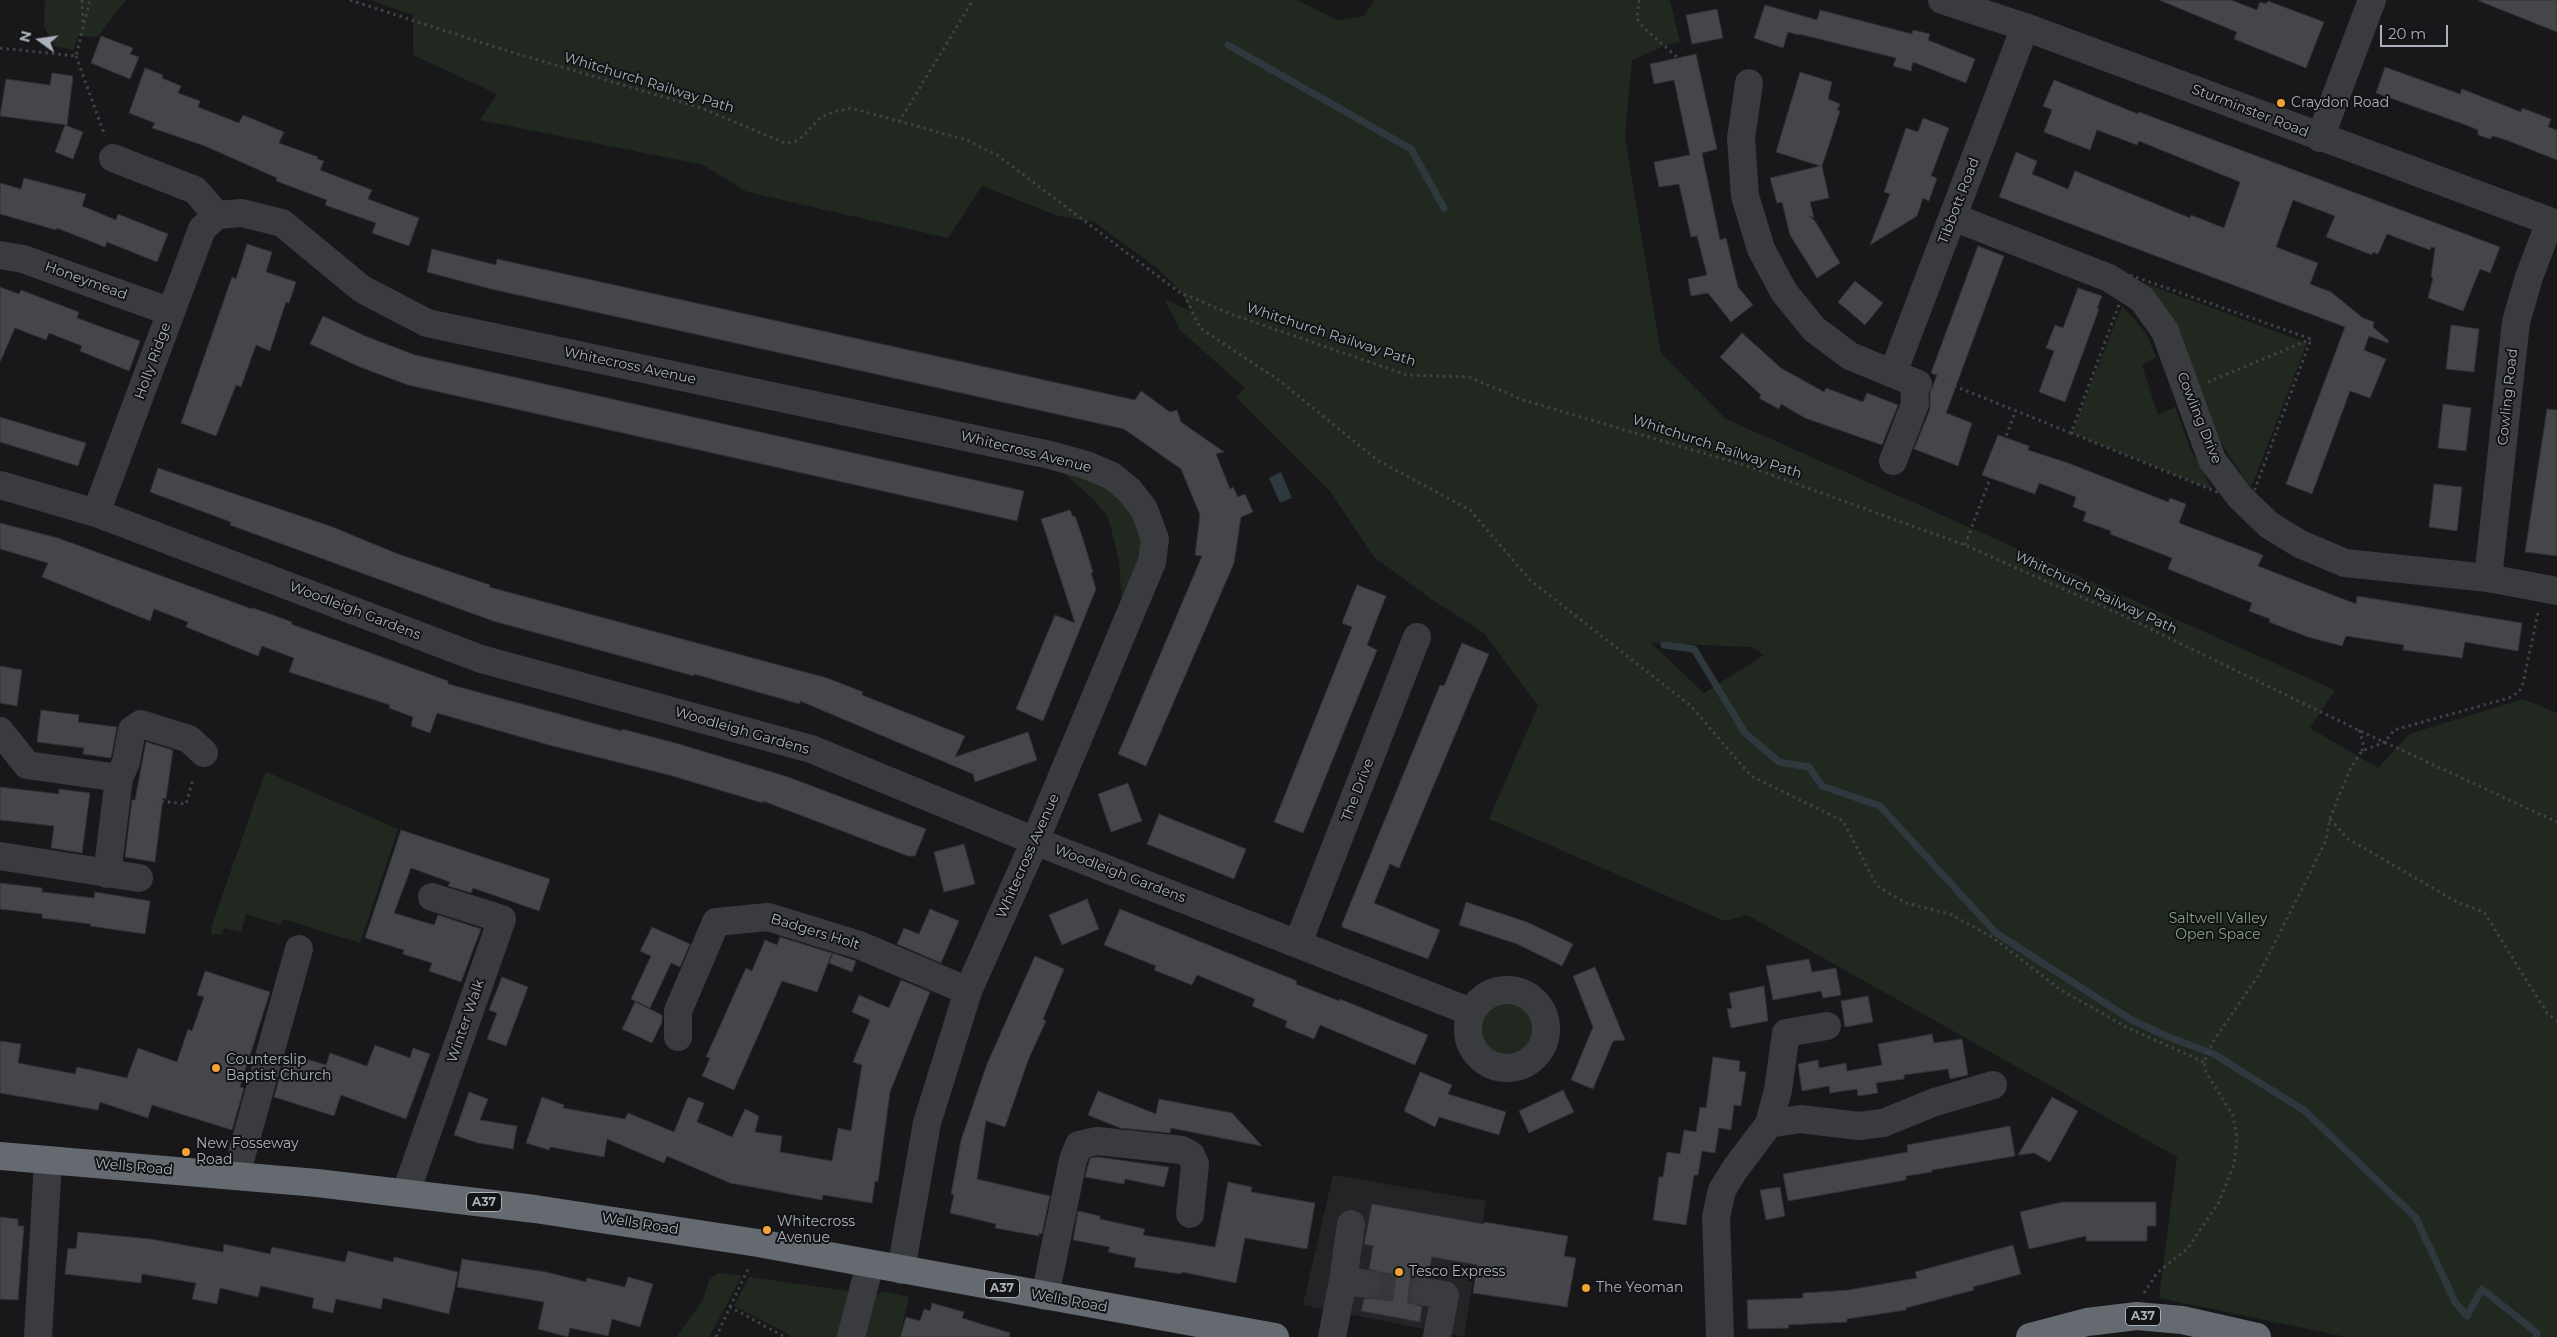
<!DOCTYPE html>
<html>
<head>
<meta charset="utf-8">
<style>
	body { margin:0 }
	#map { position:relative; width:2557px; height:1337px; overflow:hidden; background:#18181a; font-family:Montserrat,sans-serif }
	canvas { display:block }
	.north { position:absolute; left:15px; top:15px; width:50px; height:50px; -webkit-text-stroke:4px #131315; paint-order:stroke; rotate:284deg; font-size:14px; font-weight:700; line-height:20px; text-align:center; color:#aab1ba }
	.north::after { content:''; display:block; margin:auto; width:18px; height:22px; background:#aab1ba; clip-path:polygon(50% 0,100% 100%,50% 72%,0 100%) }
	.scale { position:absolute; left:2380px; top:25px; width:68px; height:22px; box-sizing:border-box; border:2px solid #aab1ba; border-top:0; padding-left:6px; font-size:15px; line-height:18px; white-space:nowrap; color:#aab1ba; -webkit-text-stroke:4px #131315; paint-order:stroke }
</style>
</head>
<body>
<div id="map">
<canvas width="2557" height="1337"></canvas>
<div class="north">N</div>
<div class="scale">20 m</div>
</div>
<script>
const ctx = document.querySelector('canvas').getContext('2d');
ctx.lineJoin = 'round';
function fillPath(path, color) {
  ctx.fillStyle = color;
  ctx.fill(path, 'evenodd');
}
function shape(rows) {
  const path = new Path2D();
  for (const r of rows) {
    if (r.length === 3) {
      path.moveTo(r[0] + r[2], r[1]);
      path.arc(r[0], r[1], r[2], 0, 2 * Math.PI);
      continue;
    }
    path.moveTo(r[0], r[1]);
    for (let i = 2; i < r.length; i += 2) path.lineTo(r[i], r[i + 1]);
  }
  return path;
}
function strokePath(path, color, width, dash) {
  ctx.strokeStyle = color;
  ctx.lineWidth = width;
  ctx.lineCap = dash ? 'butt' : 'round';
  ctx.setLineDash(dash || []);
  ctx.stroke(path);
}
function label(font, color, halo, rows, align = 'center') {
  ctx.font = font + ' Montserrat,sans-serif';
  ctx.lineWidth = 4;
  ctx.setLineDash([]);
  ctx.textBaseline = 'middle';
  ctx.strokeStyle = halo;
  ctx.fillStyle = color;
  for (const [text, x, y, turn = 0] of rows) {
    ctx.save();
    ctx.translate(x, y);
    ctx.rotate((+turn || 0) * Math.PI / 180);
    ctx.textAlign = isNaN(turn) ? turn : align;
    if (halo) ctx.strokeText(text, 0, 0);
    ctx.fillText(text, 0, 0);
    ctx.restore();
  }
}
const built = shape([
	[1333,1175,1486,1201,1464,1337,1303,1305]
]);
const green = shape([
	[45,0,126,0,97,37,78,36,74,50,54,46,44,27],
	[371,0,1297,0,1337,20,1364,16,1374,0,1670,0,1680,42,1669,44,1632,60,1625,136,1661,353,1726,419,2335,690,2310,728,2378,768,2409,734,2523,699,2557,713,2557,1337,2346,1337,2159,1298,2177,1157,1747,915,1725,921,1489,819,1538,706,1484,633,1431,599,1374,557,1330,491,1236,397,1245,388,1180,330,1164,299,1191,311,1183,294,1157,268,1094,222,1058,216,982,186,948,238,747,192,703,165,480,120,497,94,413,55,413,15],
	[1651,643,1752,647,1764,655,1704,693],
	[2136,280,2307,343,2251,488,2219,440],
	[2122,306,2146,333,2156,357,2142,365,2158,415,2175,407,2191,451,2213,490,2072,433],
	[1063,472,1090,480,1110,489,1138,519,1143,549,1122,609,1119,560,1108,517,1094,500],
	[267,772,398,829,360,943,283,919,281,925,246,914,241,932,224,928,222,934,212,935,211,928,263,778],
	[1506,1028,28],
	[718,1273,741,1275,741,1278,709,1337,677,1337,703,1299,709,1280],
	[749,1277,849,1291,843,1337,789,1337,790,1335,734,1306],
	[884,1291,909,1297,899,1337,861,1337,871,1298]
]);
const water = shape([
	[1281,472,1292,498,1280,503,1269,478]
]);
const stream = shape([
	[1228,45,1411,149,1444,208],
	[1664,645,1694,649,1745,733,1779,762,1809,767,1822,786,1880,806,1996,933,2130,1019,2166,1036,2214,1054,2305,1111,2416,1218,2455,1302,2467,1316,2482,1289,2537,1333,2536,1337]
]);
const building = shape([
	[2159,0,2231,0,2257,10,2260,2,2266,4,2268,1,2324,22,2306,68,2234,39,2237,32,2159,0],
	[2479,0,2557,0,2557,32,2479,1,2479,0],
	[1765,5,1817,20,1820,10,1912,34,1913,30,1930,34,1928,40,1975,59,1966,83,1913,62,1911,71,1893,66,1896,58,1799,34,1799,35,1788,32,1783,48,1754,38,1765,5],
	[1717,9,1723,38,1692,44,1686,15,1717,9],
	[101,36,133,48,130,54,139,57,130,79,91,63,101,36],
	[1696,54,1717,149,1702,153,1720,240,1726,238,1738,287,1753,305,1731,322,1708,293,1691,296,1688,279,1707,275,1697,236,1691,237,1679,184,1659,187,1654,162,1690,155,1674,80,1654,84,1650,64,1696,54],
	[2385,67,2460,94,2462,89,2521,112,2522,108,2551,119,2548,127,2557,130,2557,160,2506,140,2493,136,2490,139,2478,135,2478,130,2466,125,2376,93,2385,67],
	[145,68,163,75,162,78,181,86,178,93,200,101,198,107,239,123,243,115,284,132,279,143,318,157,317,159,324,161,320,170,372,190,368,199,419,218,409,246,372,233,376,223,325,205,327,200,276,181,277,178,205,146,152,128,155,123,129,113,145,68],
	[1800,72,1832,82,1828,99,1840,104,1837,110,1840,111,1822,166,1829,198,1810,202,1814,218,1809,216,1815,221,1840,263,1817,278,1790,235,1782,202,1777,203,1770,178,1820,166,1776,152,1800,72],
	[52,73,73,76,67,125,0,116,6,79,50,85,52,73],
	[2054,80,2138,114,2139,112,2500,247,2490,273,2480,269,2463,311,2428,298,2433,278,2431,277,2435,248,2431,247,2430,250,2387,234,2378,254,2373,252,2372,255,2326,237,2335,216,2293,200,2276,247,2318,263,2310,284,2331,292,2363,318,2374,322,2373,327,2389,341,2388,343,2369,336,2364,350,2386,359,2370,398,2350,391,2312,494,2286,484,2345,327,1999,197,2016,152,2037,161,2032,174,2068,189,2075,171,2190,218,2191,215,2224,228,2240,182,2139,141,2137,145,2097,130,2090,150,2044,132,2052,110,2043,106,2054,80],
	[1923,118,1949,128,1931,176,1937,178,1929,201,1923,198,1917,216,1870,245,1890,194,1884,192,1906,128,1918,132,1923,118],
	[65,125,83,132,73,159,55,152,65,125],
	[24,178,86,194,82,206,116,220,118,214,168,234,157,262,107,242,105,247,57,228,56,230,0,214,0,183,21,189,24,178],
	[247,244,272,252,266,272,296,282,289,303,286,302,270,351,256,345,241,387,236,385,216,436,181,423,232,277,236,279,247,244],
	[1978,246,2004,256,1946,413,1972,423,1958,466,1914,449,1930,409,1930,393,1937,375,1931,373,1978,246],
	[432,249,496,265,497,259,533,267,1135,400,1141,391,1170,412,1177,410,1181,422,1224,452,1216,454,1230,489,1233,487,1238,497,1245,494,1253,512,1241,517,1234,563,1146,766,1118,754,1202,556,1195,555,1200,515,1181,469,1124,429,491,289,427,272,432,249],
	[1855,281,1883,303,1865,325,1838,302,1855,281],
	[0,287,19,294,21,290,39,297,79,312,77,318,140,341,129,371,80,351,82,346,49,333,46,340,15,328,0,362,0,287],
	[2078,288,2102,296,2097,308,2099,309,2065,402,2039,392,2054,351,2046,348,2055,325,2063,328,2078,288],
	[323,316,365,336,415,355,1024,491,1017,521,408,385,360,367,310,344,323,316],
	[2451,325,2479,329,2474,372,2446,369,2451,325],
	[1742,333,1781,368,1824,392,1826,388,1863,402,1867,393,1898,405,1882,445,1805,418,1781,404,1779,409,1759,398,1761,395,1720,357,1742,333],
	[2443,404,2471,408,2466,451,2438,448,2443,404],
	[2547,409,2557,410,2557,556,2525,552,2547,409],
	[0,417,86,443,78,466,0,442,0,417],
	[1998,435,2029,446,2028,450,2068,463,2168,502,2170,498,2186,504,2179,523,2263,555,2258,566,2356,604,2357,596,2522,623,2518,651,2465,642,2462,658,2403,650,2404,645,2346,636,2342,646,2308,637,2269,622,2270,619,2249,611,2252,603,2168,569,2172,558,2110,534,2111,531,2083,521,2086,512,2073,507,2076,497,2039,483,2035,494,1982,475,1998,435],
	[158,468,330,526,398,554,490,585,489,587,827,678,863,692,862,695,965,736,955,757,1028,732,1037,760,975,782,973,774,800,701,800,704,694,674,694,676,493,621,230,525,231,522,150,492,158,468],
	[2434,484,2462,487,2457,531,2429,527,2434,484],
	[1070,510,1073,517,1075,516,1082,536,1093,572,1091,573,1096,589,1043,721,1016,709,1055,615,1075,623,1041,519,1070,510],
	[0,523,58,538,252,609,253,608,273,615,292,622,291,624,448,681,448,684,622,731,622,729,679,744,788,777,926,829,915,856,908,856,763,801,763,803,669,775,549,745,437,713,430,733,411,726,413,717,389,708,390,705,289,672,294,658,262,646,258,656,186,627,188,622,154,609,150,621,42,577,48,563,0,549,0,523],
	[1357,585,1386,596,1367,645,1377,650,1303,833,1274,822,1352,627,1342,623,1357,585],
	[1462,643,1489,654,1399,868,1390,864,1374,903,1440,930,1428,959,1342,927,1342,924,1440,685,1444,686,1462,643],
	[0,666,22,670,17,706,0,703,0,666],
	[41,710,79,715,78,722,117,727,111,758,83,754,84,748,37,742,41,710],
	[146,742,173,750,166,799,163,798,155,862,125,857,132,800,135,800,146,742],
	[1128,783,1142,821,1111,832,1098,794,1128,783],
	[0,787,59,794,59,789,90,793,82,853,51,848,54,826,0,820,0,787],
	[1159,814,1246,849,1234,879,1147,844,1159,814],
	[401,830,550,879,539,911,473,888,471,893,448,886,450,882,411,868,394,913,434,925,438,915,481,929,461,982,429,971,432,963,403,954,404,950,365,938,401,830],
	[964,844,975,884,944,892,934,852,964,844],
	[0,883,42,888,42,892,94,898,95,892,150,901,145,934,90,926,91,924,42,918,42,914,0,909,0,883],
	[1087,899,1099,929,1062,945,1049,915,1087,899],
	[1466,902,1527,922,1573,944,1562,966,1517,944,1459,925,1466,902],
	[930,909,959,921,941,963,897,944,904,928,919,934,930,909],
	[1120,909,1297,981,1296,984,1339,1001,1340,999,1428,1035,1415,1065,1320,1025,1314,1039,1285,1027,1287,1021,1252,1006,1255,999,1197,975,1192,985,1154,970,1156,966,1104,945,1120,909],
	[652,927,690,944,680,967,671,963,650,1008,631,999,651,956,640,951,652,927],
	[780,937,832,953,817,992,782,981,734,1090,702,1076,710,1058,706,1057,746,968,752,971,765,940,777,945,780,937],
	[833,953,856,961,852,972,829,963,833,953],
	[1035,956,1064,969,1043,1019,1046,1021,1029,1058,1005,1127,986,1121,977,1179,1050,1196,1042,1234,1039,1233,1039,1236,995,1228,996,1224,950,1213,954,1195,951,1194,961,1140,987,1064,1035,956],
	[1809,959,1812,972,1836,968,1841,995,1823,998,1821,991,1773,1000,1766,966,1809,959],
	[1595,967,1625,1040,1613,1041,1593,1089,1571,1080,1593,1027,1573,976,1595,967],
	[205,971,270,992,240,1087,244,1088,232,1130,152,1105,148,1118,100,1102,98,1110,0,1093,0,1041,21,1044,18,1063,75,1074,77,1067,127,1078,138,1048,177,1062,188,1029,192,1031,204,997,197,995,205,971],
	[502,977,528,987,506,1046,487,1039,497,1013,489,1010,502,977],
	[901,980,930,992,890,1092,878,1182,875,1181,872,1203,823,1195,822,1200,730,1183,667,1156,664,1163,607,1139,604,1157,550,1147,549,1150,526,1143,542,1097,564,1105,563,1108,625,1119,628,1113,674,1132,688,1097,704,1103,697,1122,732,1137,745,1109,759,1116,755,1132,782,1136,780,1152,832,1161,838,1128,851,1131,862,1065,853,1062,870,1020,852,1012,859,995,889,1008,901,980],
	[1764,986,1768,1021,1731,1028,1727,1009,1732,1008,1729,993,1764,986],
	[1868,996,1873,1022,1845,1027,1841,1001,1868,996],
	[635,1002,662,1015,662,1022,652,1043,622,1029,635,1002],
	[1932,1034,1934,1043,1962,1039,1968,1075,1950,1079,1948,1069,1904,1075,1904,1079,1876,1083,1878,1093,1858,1096,1857,1089,1830,1093,1829,1086,1802,1091,1798,1064,1818,1060,1819,1068,1846,1063,1847,1071,1882,1065,1878,1044,1932,1034],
	[375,1045,410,1058,413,1048,430,1054,406,1119,341,1095,334,1116,274,1097,285,1059,303,1065,306,1059,326,1065,330,1053,367,1066,375,1045],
	[1713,1057,1740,1061,1739,1071,1746,1072,1741,1106,1734,1105,1731,1130,1719,1128,1715,1153,1702,1151,1698,1175,1694,1175,1686,1225,1653,1220,1659,1177,1663,1177,1667,1152,1680,1154,1684,1130,1696,1132,1700,1107,1706,1108,1713,1057],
	[1420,1072,1452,1085,1448,1094,1506,1112,1499,1135,1439,1117,1435,1127,1404,1111,1420,1072],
	[1563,1090,1574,1112,1529,1133,1519,1111,1563,1090],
	[1098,1091,1156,1114,1159,1099,1232,1113,1262,1146,1171,1128,1170,1133,1120,1128,1088,1115,1098,1091],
	[469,1092,488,1099,480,1120,517,1126,513,1149,478,1143,454,1135,469,1092],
	[2052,1097,2078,1111,2050,1162,2034,1153,2018,1155,2052,1097],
	[2010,1126,2015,1156,1932,1170,1932,1172,1906,1176,1906,1180,1788,1201,1783,1174,1908,1152,1907,1145,2010,1126],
	[1098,1157,1169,1167,1164,1187,1125,1179,1124,1184,1085,1177,1090,1158,1098,1157],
	[1228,1182,1252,1187,1251,1192,1315,1203,1307,1249,1245,1238,1236,1283,1182,1272,1181,1274,1134,1267,1136,1258,1108,1252,1110,1247,1073,1240,1078,1211,1100,1216,1100,1219,1145,1229,1143,1235,1215,1247,1228,1182],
	[1780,1187,1785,1216,1766,1220,1760,1190,1780,1187],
	[2062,1202,2156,1202,2156,1226,2147,1226,2147,1241,2086,1241,2086,1236,2029,1249,2020,1212,2062,1202],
	[1372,1204,1484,1224,1484,1222,1568,1236,1564,1256,1576,1258,1567,1307,1473,1293,1477,1265,1432,1257,1428,1277,1419,1278,1413,1282,1410,1289,1411,1298,1415,1304,1422,1307,1420,1322,1361,1311,1364,1299,1374,1298,1380,1293,1382,1285,1381,1278,1376,1271,1369,1269,1373,1246,1364,1244,1372,1204],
	[0,1217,18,1219,18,1226,24,1226,18,1300,0,1299,0,1217],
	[78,1232,150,1239,223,1252,224,1244,270,1254,272,1247,345,1262,348,1251,393,1262,394,1257,458,1272,449,1314,383,1298,381,1309,336,1299,333,1313,312,1308,314,1298,261,1286,258,1297,220,1288,217,1304,192,1299,196,1283,142,1274,141,1283,65,1274,68,1248,76,1249,78,1232],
	[2013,1245,2021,1274,1973,1287,1974,1290,1906,1308,1906,1310,1847,1319,1847,1322,1788,1325,1789,1328,1748,1329,1747,1300,1803,1298,1803,1293,1848,1290,1917,1278,1915,1272,2013,1245],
	[462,1259,546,1272,586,1282,587,1278,625,1287,628,1277,653,1284,640,1327,612,1319,608,1336,570,1328,568,1337,538,1329,544,1302,457,1287,462,1259],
	[932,1303,964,1312,962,1318,1010,1333,1009,1337,900,1337,906,1317,920,1321,924,1309,930,1311,932,1303]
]);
const minorTunnel = shape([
	[1367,1284,1425,1292]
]);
const path = shape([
	[82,0,83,26],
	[350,0,511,52,701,108,785,143,794,142,802,137,821,117,833,112,851,108,967,140,997,155,1179,292,1231,314,1407,375,1469,377,1523,400,1744,465,1965,545,2124,616,2358,730,2557,822],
	[1639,0,1637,19,1645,29,1684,63],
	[0,48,76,56,90,0],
	[76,56,105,136],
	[899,122,973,0],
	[2130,275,2311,339,2249,505,2071,433,2130,275],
	[1184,294,1200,328,1280,381,1377,460,1470,510,1530,580,1691,706,1751,776,1843,821,1877,886,1906,903,1950,914,1992,937,2061,990,2128,1028,2204,1062],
	[1942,381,2071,433],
	[2208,382,2311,339],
	[1965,545,2016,410],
	[2359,730,2363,743,2362,751],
	[142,799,186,804,193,779],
	[2330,819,2348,839,2457,902,2484,912,2547,1013,2557,1021],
	[2144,1293,2157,1273,2188,1248,2219,1202,2234,1165,2237,1138,2233,1116,2206,1072,2204,1062,2214,1040,2258,976,2309,875,2326,840,2330,818,2351,767,2362,751,2385,742,2394,730,2509,698,2519,692,2523,683,2538,613],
	[730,1307,749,1267],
	[716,1337,730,1307,785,1337]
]);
const minor = shape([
	[1942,0,2025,27,2557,224],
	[1749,83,1741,138,1745,196,1761,249,1784,292,1814,329,1850,356,1918,384],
	[2320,138,2372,0],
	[113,158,195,190,217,215],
	[217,215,242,213,282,223,362,289,427,323,1050,455,1086,465,1112,476,1129,490,1144,509,1155,539,1152,562,1035,841,968,991,927,1123,901,1270],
	[1953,217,2109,278,2142,299,2165,331,2212,460,2240,497,2269,525,2300,544,2345,563,2488,578,2557,591],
	[0,255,23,259,171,312],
	[1893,373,2025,27],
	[1893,461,1915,404,1914,383],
	[0,485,96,513,481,659,811,749,1035,841,1471,1012],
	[96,513,202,229,217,215],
	[2488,578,2516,322,2529,277,2550,222],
	[0,731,27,765,119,778,107,874],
	[119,778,126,762,132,730,141,724,189,739,204,753],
	[0,856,139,878],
	[1298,943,1417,637],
	[1507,1029,39],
	[678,1037,678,1011,716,922,768,917,859,945,968,991],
	[1769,1124,1778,1090,1786,1033,1827,1026],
	[236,1175,299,949],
	[406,1192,502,919,432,897],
	[1343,1281,1351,1224],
	[1425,1292,1445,1295,1437,1337],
	[1045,1296,1073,1160,1079,1145,1097,1141,1182,1150,1191,1155,1195,1164,1190,1214],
	[38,1337,48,1160],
	[851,1337,870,1264],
	[1332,1337,1343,1281,1367,1284],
	[1720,1337,1716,1217,1722,1190,1735,1169,1769,1124,1800,1119,1859,1126,1883,1123,1935,1102,1993,1085]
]);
const highway = shape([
	[0,1156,317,1183,535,1209,758,1243,1275,1337],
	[2030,1337,2087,1322,2137,1316,2182,1320,2257,1337]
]);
const markers = [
	[2281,103,5,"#f4a236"],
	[216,1068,5,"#f4a236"],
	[186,1152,5,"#f4a236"],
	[767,1230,5,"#f4a236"],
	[1399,1272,5,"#f4a236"],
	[1586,1288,5,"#f4a236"]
];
const shields = [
	[484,1202,35],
	[1002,1288,35],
	[2143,1316,35]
];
const shieldNames = [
	["A37",484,1202],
	["A37",1002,1288],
	["A37",2143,1316]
];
const streetNames = [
	["Whitchurch Railway Path",649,83,17],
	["Sturminster Road",2250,111,21],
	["Tibbott Road",1959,201,-69],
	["Honeymead",86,281,20],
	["Whitchurch Railway Path",1331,335,18],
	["Holly Ridge",153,361,-70],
	["Whitecross Avenue",630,366,12],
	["Cowling Road",2508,397,-84],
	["Cowling Drive",2199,418,68],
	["Whitchurch Railway Path",1717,447,18],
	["Whitecross Avenue",1026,452,14],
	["Whitchurch Railway Path",2096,593,25],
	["Woodleigh Gardens",355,611,21],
	["Woodleigh Gardens",742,731,16],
	["The Drive",1358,790,-69],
	["Whitecross Avenue",1028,856,-66],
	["Woodleigh Gardens",1120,874,21],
	["Badgers Holt",815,932,17],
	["Winter Walk",466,1021,-71],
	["Wells Road",134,1167,5],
	["Wells Road",640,1224,9],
	["Wells Road",1069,1301,10]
];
const poiNames = [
	["Craydon Road",2291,103],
	["Counterslip",226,1060],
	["Baptist Church",226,1076],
	["New Fosseway",196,1144],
	["Road",196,1160],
	["Whitecross",777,1222],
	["Avenue",777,1238],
	["Tesco Express",1409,1272],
	["The Yeoman",1596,1288]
];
const parkNames = [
	["Saltwell Valley",2218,919],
	["Open Space",2218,935]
];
fillPath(built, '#242427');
fillPath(green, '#202820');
fillPath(water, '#2e393f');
strokePath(stream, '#2e393f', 7);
fillPath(building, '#44464a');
strokePath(building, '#323236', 1);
strokePath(minorTunnel, '#35373a', 28, [28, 14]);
strokePath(path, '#3f4246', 3, [2.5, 4]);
strokePath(minor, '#393b3f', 28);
strokePath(highway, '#656970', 28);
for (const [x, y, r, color] of markers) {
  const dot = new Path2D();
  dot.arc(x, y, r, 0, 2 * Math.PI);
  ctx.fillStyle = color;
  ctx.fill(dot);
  strokePath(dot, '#131315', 2);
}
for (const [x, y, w] of shields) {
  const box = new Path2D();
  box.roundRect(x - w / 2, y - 9.5, w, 19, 4);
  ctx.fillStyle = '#131315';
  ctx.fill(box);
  strokePath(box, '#aab1ba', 1);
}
label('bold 12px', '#aab1ba', null, shieldNames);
label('14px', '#aab1ba', '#131315', streetNames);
label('14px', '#aab1ba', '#131315', poiNames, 'left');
label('14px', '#83a581', '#131315', parkNames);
</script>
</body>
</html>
